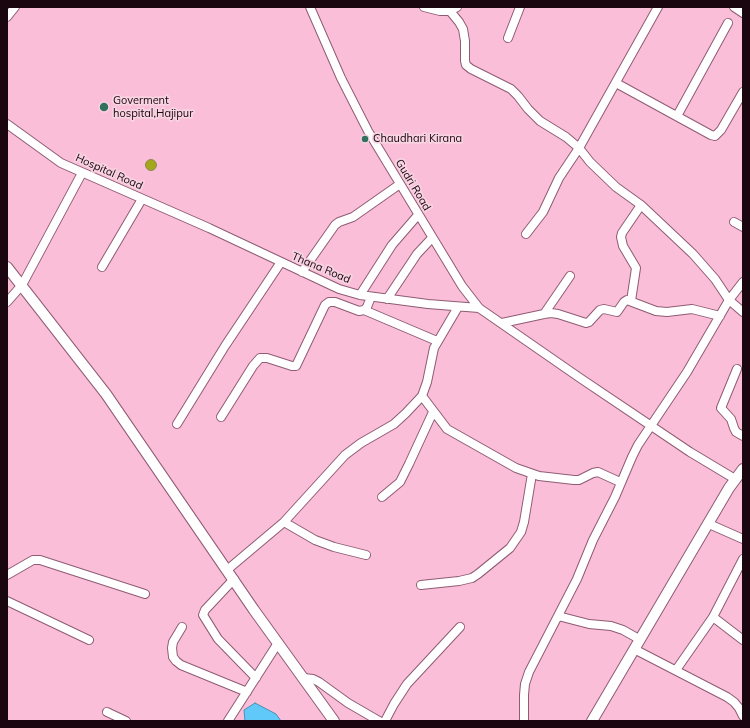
<!DOCTYPE html>
<html>
<head>
<meta charset="utf-8">
<style>
	body { margin:0 }
	#map { position:relative; width:750px; height:728px; overflow:hidden; background:#fabed8; font-family:Mulish,sans-serif }
	canvas { display:block }
	.frame { position:absolute; inset:0; border:8px solid #19060f; pointer-events:none }
</style>
</head>
<body>
<div id="map">
<canvas width="750" height="728"></canvas>
<div class="frame"></div>
</div>
<script>
const ctx = document.querySelector('canvas').getContext('2d');
ctx.lineJoin = 'round';
function fillPath(path, color) {
  ctx.fillStyle = color;
  ctx.fill(path, 'evenodd');
}
function shape(rows) {
  const path = new Path2D();
  for (const r of rows) {
    if (r.length === 3) {
      path.moveTo(r[0] + r[2], r[1]);
      path.arc(r[0], r[1], r[2], 0, 2 * Math.PI);
      continue;
    }
    path.moveTo(r[0], r[1]);
    for (let i = 2; i < r.length; i += 2) path.lineTo(r[i], r[i + 1]);
  }
  return path;
}
function strokePath(path, color, width, dash) {
  ctx.strokeStyle = color;
  ctx.lineWidth = width;
  ctx.lineCap = dash ? 'butt' : 'round';
  ctx.setLineDash(dash || []);
  ctx.stroke(path);
}
function label(font, color, halo, rows, align = 'center') {
  ctx.font = font + ' Mulish,sans-serif';
  ctx.lineWidth = 3.5;
  ctx.setLineDash([]);
  ctx.textBaseline = 'middle';
  ctx.strokeStyle = halo;
  ctx.fillStyle = color;
  for (const [text, x, y, turn = 0] of rows) {
    ctx.save();
    ctx.translate(x, y);
    ctx.rotate((+turn || 0) * Math.PI / 180);
    ctx.textAlign = isNaN(turn) ? turn : align;
    if (halo) ctx.strokeText(text, 0, 0);
    ctx.fillText(text, 0, 0);
    ctx.restore();
  }
}
const water = shape([
	[255,703,276,714,281,721,245,721,244,710,255,703]
]);
const building = shape([
	[151,165,5.5]
]);
const minor = shape([
	[310,7,341,78,368,131,462,286,479,308,580,378,690,452,735,479],
	[424,7,440,11,450,11,457,7],
	[734,7,743,13],
	[450,11,459,22,463,29,465,41,465,61,466,65,471,69,511,89,518,96,528,109,540,121,566,137,579,148,590,162,616,187,641,205,693,254,715,279,729,300,743,312],
	[7,17,15,7],
	[508,38,520,7],
	[616,83,711,135,715,136,721,130,743,92],
	[677,116,728,23],
	[7,124,61,163,209,228,339,289,360,295,428,304,479,308],
	[734,222,743,227],
	[526,234,543,212,559,178,579,148,658,7],
	[102,267,142,199],
	[302,272,335,225,339,222,353,217,400,184],
	[360,295,392,245,418,215],
	[387,299,417,254,432,238],
	[631,301,636,268,623,246,621,237,622,233,641,205],
	[7,302,22,285,82,173],
	[364,310,437,341],
	[544,314,570,276],
	[502,323,544,314,551,313,558,314,586,323,589,322,600,310,604,309,617,312,624,302,627,300,656,311,667,312,692,309,720,316],
	[737,369,721,408,731,419,734,428,736,432,743,436],
	[422,396,447,429,516,468,539,476,574,480,579,480,593,473,598,472,620,482],
	[221,417,253,366,260,358,267,358,292,366,296,366,325,305,329,302,335,302,359,311,364,310,367,307,371,297],
	[177,424,225,346,281,262],
	[382,497,400,482,409,464,433,412],
	[284,522,315,540,334,547,366,555],
	[709,524,743,539],
	[227,570,284,522,345,455,361,443,394,424,406,413,422,396,427,382,434,348,458,307],
	[7,575,33,560,40,560,145,594],
	[234,579,205,610,203,615,218,639,256,678],
	[421,585,459,581,472,578,478,574,510,548,521,532,524,522,532,474],
	[7,601,89,640],
	[558,616,589,624,611,626,623,630,639,639],
	[713,617,743,640],
	[182,627,173,642,172,648,173,657,176,661,181,665,247,692],
	[634,649,727,697,734,702,739,708,743,716],
	[676,670,713,617,743,559],
	[304,678,313,679,319,682,348,703,379,721],
	[107,712,126,721],
	[228,721,278,643],
	[385,721,394,704,407,684,460,627],
	[524,721,524,695,525,684,529,672,577,579,593,540,615,497,632,457,638,445,687,372,729,300,743,282]
]);
const major = shape([
	[7,267,106,394,254,610,334,721],
	[592,721,729,488,743,469]
]);
const markers = [
	[104,107,5,"#33715e"],
	[365,139,4,"#33715e"]
];
const poiNames = [
	["Goverment",113,101],
	["hospital,Hajipur",113,114],
	["Chaudhari Kirana",373,139]
];
const streetNames = [
	["Hospital Road",109,172,24],
	["Gudri Road",413,185,59],
	["Thana Road",321,268,23]
];
fillPath(water, '#60c9f9');
strokePath(water, '#4b8eb3', 1);
fillPath(building, '#a5a71a');
strokePath(building, '#888a54', 1);
strokePath(minor, '#8f5b73', 10);
strokePath(major, '#8f5b73', 12);
strokePath(minor, '#fff', 8);
strokePath(major, '#fff', 10);
for (const [x, y, r, color] of markers) {
  const dot = new Path2D();
  dot.arc(x, y, r, 0, 2 * Math.PI);
  ctx.fillStyle = color;
  ctx.fill(dot);
  strokePath(dot, '#f8d3e2', 1.5);
}
label('11px', '#19060f', '#f8d3e2', poiNames, 'left');
label('11px', '#19060f', '#f8d3e2', streetNames);
</script>
</body>
</html>
